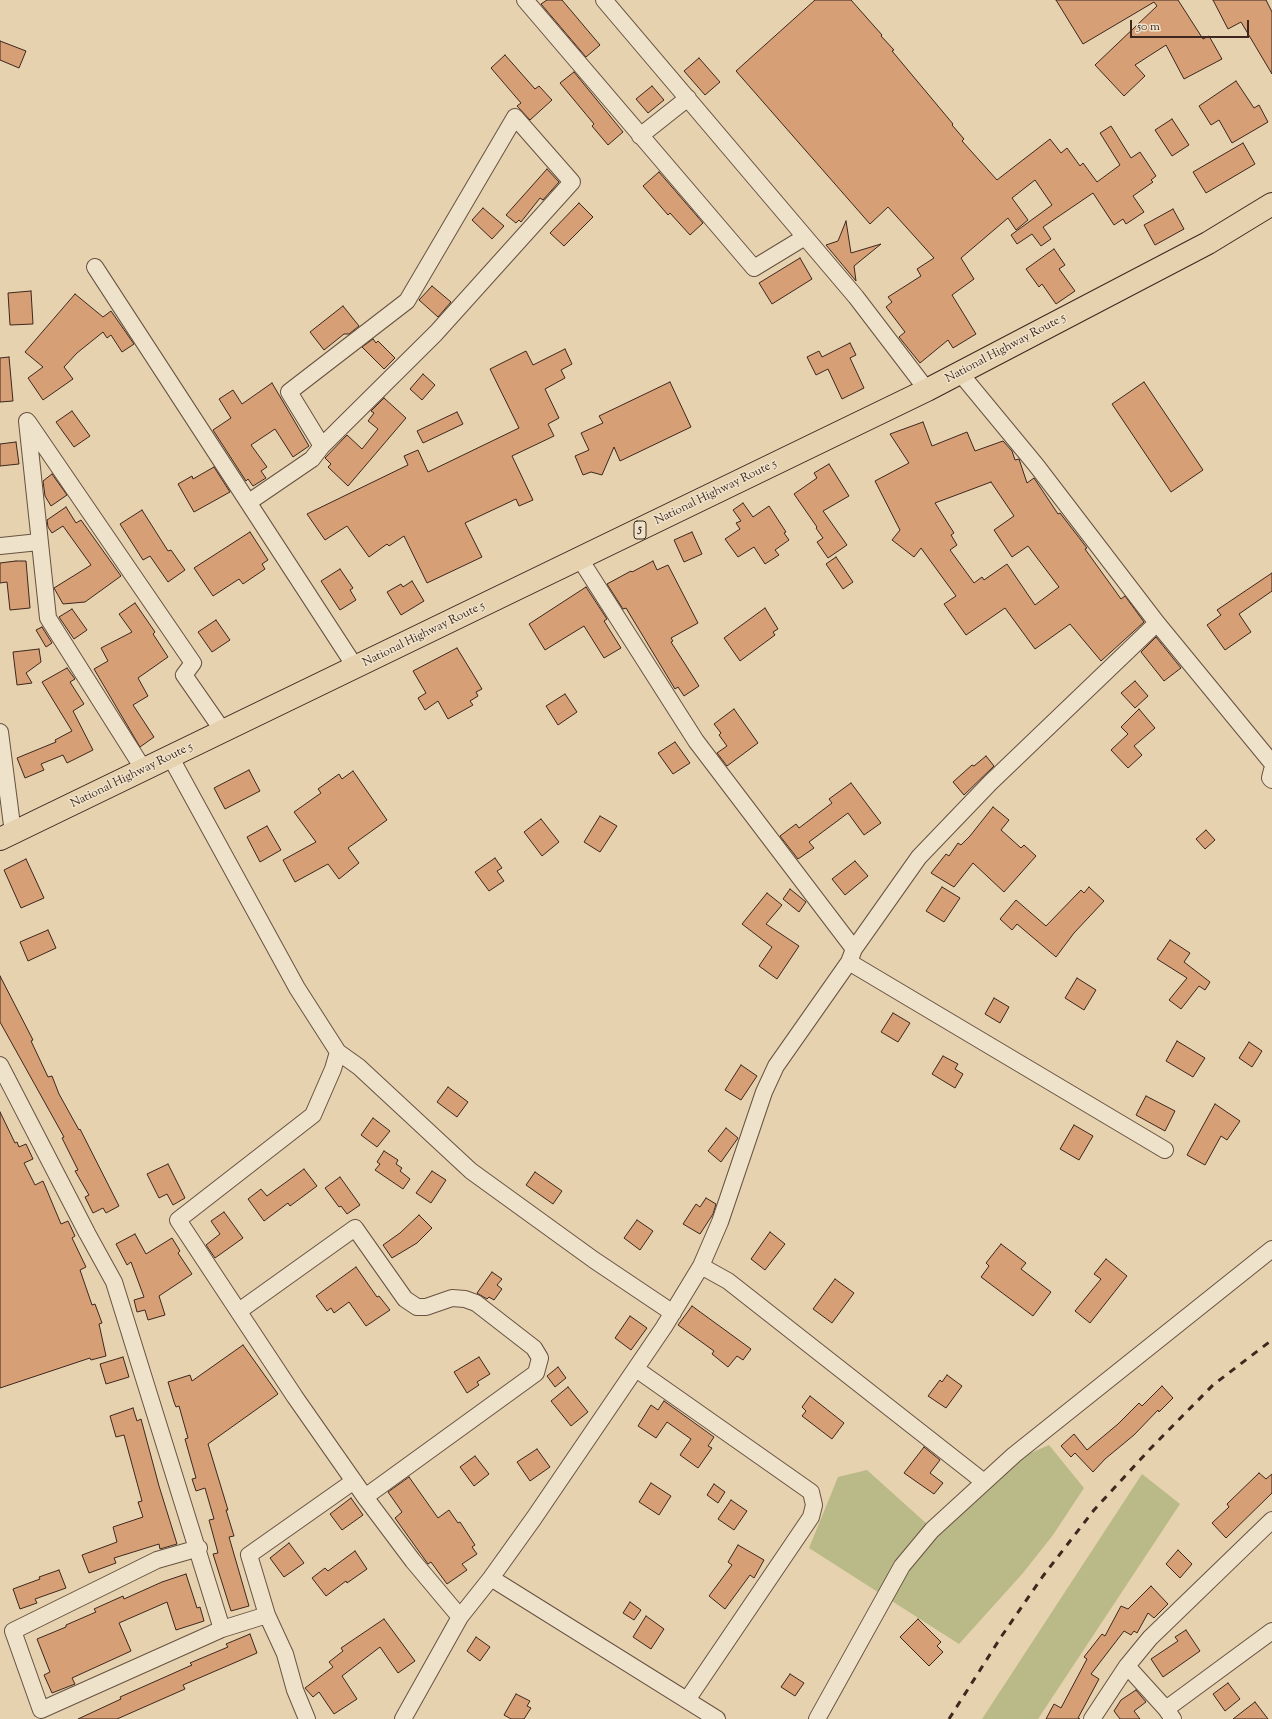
<!DOCTYPE html>
<html>
<head>
<meta charset="utf-8">
<style>
	body { margin:0 }
	#map { position:relative; width:1272px; height:1719px; overflow:hidden; background:#e6d2ae; font-family:"Sorts Mill Goudy",serif }
	canvas { display:block }
	.scale { position:absolute; left:1130px; top:20px; width:119px; height:18px; box-sizing:border-box; border:2px solid #3d271e; border-top:0; padding-left:5px; font-size:12px; line-height:14px; white-space:nowrap; color:#3d271e; -webkit-text-stroke:3px #efe2ca; paint-order:stroke }
</style>
</head>
<body>
<div id="map">
<canvas width="1272" height="1719"></canvas>
<div class="scale">50 m</div>
</div>
<script>
const ctx = document.querySelector('canvas').getContext('2d');
ctx.lineJoin = 'round';
function fillPath(path, color) {
  ctx.fillStyle = color;
  ctx.fill(path, 'evenodd');
}
function shape(rows) {
  const path = new Path2D();
  for (const r of rows) {
    path.moveTo(r[0], r[1]);
    for (let i = 2; i < r.length; i += 2) path.lineTo(r[i], r[i + 1]);
  }
  return path;
}
function strokePath(path, color, width, dash) {
  ctx.strokeStyle = color;
  ctx.lineWidth = width;
  ctx.lineCap = dash ? 'butt' : 'round';
  ctx.setLineDash(dash || []);
  ctx.stroke(path);
}
function label(font, color, halo, rows, align = 'center') {
  ctx.font = font + ' "Sorts Mill Goudy",serif';
  ctx.lineWidth = 3;
  ctx.setLineDash([]);
  ctx.textBaseline = 'middle';
  ctx.strokeStyle = halo;
  ctx.fillStyle = color;
  for (const [text, x, y, turn = 0] of rows) {
    ctx.save();
    ctx.translate(x, y);
    ctx.rotate((+turn || 0) * Math.PI / 180);
    ctx.textAlign = isNaN(turn) ? turn : align;
    if (halo) ctx.strokeText(text, 0, 0);
    ctx.fillText(text, 0, 0);
    ctx.restore();
  }
}
const green = shape([
	[1049,1445,1084,1488,1053,1535,1023,1573,959,1644,809,1548,838,1477,867,1470,937,1533,1024,1456],
	[1142,1474,1180,1504,1038,1719,982,1719]
]);
const building = shape([
	[547,0,562,0,600,45,586,57,541,4,547,0],
	[815,0,851,0,882,35,881,36,894,50,892,51,953,124,952,125,964,139,962,141,997,180,1050,139,1061,153,1067,148,1080,166,1083,163,1097,182,1120,165,1100,133,1111,126,1131,158,1140,152,1156,176,1151,180,1153,182,1133,196,1144,212,1126,224,1123,219,1114,225,1093,193,1043,227,1051,239,1041,246,1032,234,1017,244,1011,235,1052,205,1035,180,1012,198,1028,220,1016,230,1008,218,961,258,974,279,952,295,976,334,953,348,948,340,920,363,899,337,905,332,886,307,892,302,888,297,921,276,917,269,934,258,888,207,870,224,736,71,815,0],
	[1056,0,1178,0,1203,39,1209,36,1222,59,1184,79,1166,45,1135,65,1145,76,1124,96,1095,65,1157,6,1154,2,1083,44,1056,0],
	[1213,0,1266,0,1272,12,1272,74,1241,22,1228,29,1213,0],
	[0,41,26,51,19,68,0,60,0,41],
	[505,55,535,89,539,86,552,100,530,120,517,106,521,103,491,68,505,55],
	[699,58,720,82,705,95,684,71,699,58],
	[574,72,623,132,608,145,592,126,594,124,560,83,574,72],
	[1236,81,1254,108,1259,105,1268,122,1232,143,1219,120,1211,125,1199,106,1236,81],
	[652,86,664,100,648,113,636,99,652,86],
	[1172,119,1189,145,1172,156,1155,130,1172,119],
	[1243,143,1255,164,1206,193,1193,172,1243,143],
	[547,169,559,182,543,200,540,198,521,222,519,220,516,223,506,215,547,169],
	[659,172,703,223,690,235,670,213,668,215,643,186,659,172],
	[579,203,593,217,564,246,550,233,579,203],
	[483,208,504,226,492,239,472,220,483,208],
	[1173,209,1184,229,1155,245,1144,225,1173,209],
	[846,221,851,253,881,244,854,266,856,281,826,245,838,241,846,221],
	[1054,249,1065,265,1059,269,1075,291,1056,304,1042,284,1039,287,1026,269,1054,249],
	[800,258,812,279,772,304,759,283,800,258],
	[432,286,451,302,438,317,419,300,432,286],
	[31,291,33,324,10,325,8,293,31,291],
	[75,294,103,317,111,311,134,344,122,352,111,335,107,338,103,332,77,353,64,367,73,379,43,400,28,378,43,367,25,352,75,294],
	[343,306,359,326,349,334,344,334,324,350,310,332,343,306],
	[373,339,376,343,378,341,395,358,384,369,362,347,373,339],
	[850,343,856,355,850,358,864,388,842,399,828,369,816,375,807,357,819,351,822,357,850,343],
	[565,349,572,364,561,370,565,378,545,389,559,418,548,424,554,436,512,456,533,500,519,506,516,499,465,523,482,557,427,583,404,536,389,546,387,544,369,557,347,526,325,540,307,514,408,465,404,456,418,450,428,472,519,428,490,369,526,351,533,365,565,349],
	[9,357,13,401,0,402,0,358,9,357],
	[423,374,435,385,422,400,410,389,423,374],
	[670,382,691,427,620,461,614,447,602,475,591,472,583,475,575,456,589,450,581,433,603,423,599,416,670,382],
	[1144,382,1203,470,1171,492,1112,404,1144,382],
	[272,383,309,446,293,457,275,429,251,445,267,467,261,471,266,478,253,486,248,479,246,481,213,430,231,418,219,399,233,390,242,404,272,383],
	[384,398,406,418,348,486,328,467,331,464,325,458,347,435,362,449,378,429,368,421,374,413,371,411,384,398],
	[72,411,90,436,74,447,56,422,72,411],
	[457,412,463,424,423,443,417,431,457,412],
	[923,422,932,446,967,432,975,451,1003,441,1012,451,1015,460,1019,459,1027,483,1034,478,1058,514,1060,513,1087,548,1085,549,1121,599,1125,596,1144,622,1101,661,1070,624,1035,649,1005,608,966,635,944,604,956,596,921,548,914,557,892,540,900,530,875,481,909,463,890,434,923,422],
	[991,482,1014,516,994,530,1012,557,1028,546,1059,587,1035,605,1007,564,984,580,982,577,974,583,950,550,957,545,951,535,954,533,935,503,991,482],
	[16,442,19,464,0,466,0,444,16,442],
	[829,464,849,496,823,511,847,545,828,558,817,542,823,538,816,528,817,527,794,494,817,478,814,473,829,464],
	[214,467,230,492,194,512,178,484,192,476,193,479,214,467],
	[52,474,67,495,51,506,45,496,43,481,52,474],
	[743,503,753,517,769,506,786,532,784,533,789,540,775,550,779,555,765,564,754,547,738,557,725,539,740,529,736,523,741,521,733,510,743,503],
	[66,507,76,523,81,520,121,576,85,602,63,604,54,588,91,565,63,526,52,533,48,527,47,520,66,507],
	[142,510,168,551,171,550,185,570,168,582,150,556,143,560,120,524,142,510],
	[250,532,268,560,262,564,265,569,243,584,239,579,213,596,194,568,250,532],
	[692,532,702,554,684,562,674,540,692,532],
	[836,557,853,582,843,589,826,564,836,557],
	[16,561,26,561,30,608,10,610,7,582,0,583,0,563,16,561],
	[653,561,657,570,668,565,698,623,671,638,673,641,671,642,699,686,684,696,678,687,675,689,626,608,623,609,607,584,631,571,632,572,653,561],
	[340,569,353,588,350,590,356,600,340,610,321,581,340,569],
	[1272,573,1272,591,1239,614,1251,632,1225,650,1207,625,1221,615,1217,610,1272,573],
	[412,581,424,601,401,615,387,592,401,584,403,587,412,581],
	[586,587,607,619,604,621,621,648,604,658,584,626,545,650,529,624,586,587],
	[135,603,155,632,153,634,168,657,138,678,148,696,133,705,154,737,140,747,94,669,108,661,101,648,132,632,119,614,135,603],
	[765,608,778,629,773,632,775,635,740,661,724,638,765,608],
	[72,609,87,630,74,639,59,617,72,609],
	[216,620,230,640,212,652,198,632,216,620],
	[42,627,52,643,46,647,36,630,42,627],
	[1156,637,1181,668,1164,681,1141,652,1156,637],
	[457,648,482,689,476,692,478,696,470,701,473,705,448,719,438,701,425,710,418,698,426,693,413,671,457,648],
	[39,649,41,662,26,673,32,683,17,685,13,652,39,649],
	[67,668,75,679,70,682,84,704,73,711,93,750,67,763,63,755,41,764,44,770,25,778,17,758,56,742,55,740,72,731,42,682,67,668],
	[1135,681,1148,696,1135,708,1121,693,1135,681],
	[565,694,577,712,558,725,546,706,565,694],
	[734,709,758,743,727,766,717,753,727,746,719,735,721,733,714,724,734,709],
	[1139,709,1155,728,1134,746,1142,755,1128,768,1111,750,1128,734,1121,727,1139,709],
	[675,742,690,763,673,774,658,753,675,742],
	[986,756,994,766,964,795,953,782,972,765,974,766,986,756],
	[249,770,260,791,225,809,214,788,249,770],
	[353,771,387,820,348,848,359,863,339,879,328,864,295,882,283,860,316,842,294,812,321,793,318,789,339,774,342,779,353,771],
	[851,783,881,823,864,835,848,813,809,842,814,848,798,859,780,836,796,824,799,828,832,803,829,799,851,783],
	[993,807,1009,820,1001,830,1021,848,1024,845,1036,856,1004,892,973,863,954,887,931,873,946,854,949,856,958,843,961,845,970,836,993,807],
	[600,816,617,826,600,852,584,842,600,816],
	[541,819,559,842,542,856,524,832,541,819],
	[267,826,281,850,260,862,247,837,267,826],
	[1206,830,1215,840,1205,849,1196,839,1206,830],
	[495,858,502,868,497,871,504,881,489,891,475,872,495,858],
	[26,859,44,898,21,908,4,870,26,859],
	[855,861,868,876,845,895,832,879,855,861],
	[942,887,960,898,944,922,926,911,942,887],
	[1089,887,1104,901,1074,933,1056,957,1017,924,1012,930,1000,919,1016,900,1046,926,1081,890,1084,893,1089,887],
	[790,889,806,902,799,912,783,899,790,889],
	[767,893,782,905,766,924,799,946,777,979,759,966,772,947,742,924,767,893],
	[48,930,56,948,28,961,20,942,48,930],
	[1170,940,1190,953,1184,962,1210,982,1205,990,1199,986,1181,1009,1169,1000,1187,978,1157,959,1170,940],
	[0,976,33,1040,31,1041,48,1077,52,1076,59,1094,79,1130,80,1129,119,1206,106,1213,103,1208,93,1213,85,1197,89,1195,75,1171,78,1170,62,1138,64,1137,0,1022,0,976],
	[1077,978,1096,990,1084,1010,1065,998,1077,978],
	[994,998,1009,1007,1000,1023,985,1014,994,998],
	[893,1013,910,1023,898,1042,881,1032,893,1013],
	[1177,1041,1205,1058,1193,1077,1166,1061,1177,1041],
	[1249,1042,1262,1051,1252,1067,1239,1058,1249,1042],
	[943,1056,958,1064,955,1069,963,1074,955,1088,932,1074,943,1056],
	[741,1065,757,1076,741,1100,725,1090,741,1065],
	[448,1087,468,1102,457,1117,437,1102,448,1087],
	[1146,1096,1175,1111,1165,1131,1136,1115,1146,1096],
	[1215,1104,1240,1121,1227,1140,1221,1136,1205,1165,1187,1155,1215,1104],
	[0,1112,15,1143,17,1142,19,1147,26,1144,33,1159,24,1163,35,1185,43,1181,61,1224,68,1221,75,1236,72,1238,86,1267,80,1270,92,1305,95,1304,102,1323,99,1324,106,1356,91,1360,90,1358,0,1388,0,1112],
	[373,1118,390,1131,377,1147,361,1135,373,1118],
	[1074,1125,1093,1136,1079,1160,1060,1149,1074,1125],
	[726,1128,738,1138,721,1162,708,1151,726,1128],
	[384,1151,398,1160,396,1164,402,1168,400,1171,410,1179,403,1189,375,1170,380,1164,377,1162,384,1151],
	[168,1164,185,1198,173,1205,167,1194,159,1198,147,1174,168,1164],
	[304,1169,317,1186,290,1206,288,1203,264,1221,248,1199,261,1189,267,1196,304,1169],
	[432,1171,446,1180,431,1203,416,1193,432,1171],
	[535,1172,562,1191,553,1204,526,1185,535,1172],
	[340,1177,360,1205,347,1214,341,1206,339,1207,325,1188,340,1177],
	[706,1198,716,1204,713,1214,700,1234,683,1224,696,1204,700,1207,706,1198],
	[224,1212,243,1238,215,1258,206,1245,220,1234,211,1221,224,1212],
	[419,1215,432,1228,417,1243,392,1258,383,1245,400,1233,419,1215],
	[637,1220,653,1231,640,1250,624,1238,637,1220],
	[770,1232,785,1244,765,1270,751,1259,770,1232],
	[135,1234,146,1254,172,1238,180,1251,178,1253,192,1274,159,1296,165,1315,148,1320,145,1310,137,1312,134,1300,144,1297,131,1262,127,1265,116,1244,135,1234],
	[1001,1244,1026,1263,1021,1269,1051,1292,1033,1316,981,1277,989,1266,986,1263,1001,1244],
	[1106,1259,1127,1276,1090,1323,1075,1311,1101,1279,1094,1274,1106,1259],
	[356,1267,377,1297,379,1296,390,1310,366,1326,349,1302,334,1313,331,1308,327,1311,316,1296,356,1267],
	[492,1272,502,1279,497,1285,502,1289,494,1300,489,1297,487,1299,477,1293,492,1272],
	[835,1279,854,1293,832,1323,813,1309,835,1279],
	[692,1306,751,1349,743,1360,737,1356,728,1367,712,1354,714,1351,678,1325,692,1306],
	[630,1316,647,1328,631,1350,615,1338,630,1316],
	[243,1345,278,1394,208,1444,228,1510,226,1510,234,1536,229,1537,249,1606,231,1611,213,1554,218,1553,209,1520,214,1519,205,1488,196,1491,192,1479,196,1478,185,1439,188,1438,179,1406,176,1407,174,1402,168,1382,190,1375,192,1381,243,1345],
	[123,1357,129,1377,106,1384,100,1364,123,1357],
	[479,1357,490,1374,477,1382,479,1385,467,1393,454,1372,479,1357],
	[558,1367,566,1378,555,1387,547,1376,558,1367],
	[947,1375,962,1386,946,1408,928,1396,940,1380,942,1382,947,1375],
	[1162,1386,1173,1398,1159,1412,1158,1410,1134,1435,1105,1459,1093,1472,1075,1453,1071,1457,1061,1446,1074,1434,1087,1450,1118,1424,1139,1403,1142,1406,1162,1386],
	[568,1387,588,1412,571,1426,551,1401,568,1387],
	[810,1396,844,1423,832,1439,802,1416,806,1411,802,1407,810,1396],
	[664,1401,714,1437,708,1446,712,1448,698,1468,680,1455,691,1439,667,1422,656,1438,638,1426,651,1405,658,1410,664,1401],
	[133,1408,137,1421,141,1419,159,1486,177,1544,160,1549,159,1544,114,1558,116,1563,89,1573,82,1555,117,1542,113,1527,143,1517,138,1502,142,1501,124,1435,116,1437,110,1416,133,1408],
	[924,1447,940,1460,930,1473,943,1483,934,1494,904,1473,924,1447],
	[537,1449,550,1467,530,1481,517,1462,537,1449],
	[475,1456,489,1474,474,1486,460,1467,475,1456],
	[1259,1473,1266,1479,1272,1474,1272,1493,1226,1538,1212,1523,1229,1507,1227,1504,1259,1473],
	[409,1477,438,1518,449,1510,458,1523,460,1522,475,1545,472,1547,477,1554,462,1564,467,1570,447,1584,431,1562,428,1564,395,1518,402,1512,388,1492,409,1477],
	[651,1483,671,1496,659,1515,639,1502,651,1483],
	[714,1484,725,1492,718,1503,707,1495,714,1484],
	[351,1498,363,1515,342,1530,330,1514,351,1498],
	[731,1500,747,1511,734,1530,718,1519,731,1500],
	[289,1543,304,1563,284,1577,270,1558,289,1543],
	[738,1545,764,1560,754,1578,750,1575,725,1609,709,1596,732,1565,728,1562,738,1545],
	[1178,1550,1192,1564,1180,1578,1166,1564,1178,1550],
	[355,1551,367,1569,347,1583,346,1581,326,1596,312,1578,325,1568,328,1571,355,1551],
	[59,1570,66,1588,35,1599,37,1603,20,1609,13,1589,40,1579,39,1577,59,1570],
	[186,1574,197,1608,200,1607,204,1621,176,1630,167,1602,119,1623,131,1651,72,1678,75,1684,52,1693,44,1675,50,1672,37,1639,66,1627,66,1625,96,1612,94,1609,123,1596,124,1599,162,1582,186,1574],
	[1151,1586,1168,1604,1154,1618,1148,1613,1137,1633,1134,1631,1131,1635,1124,1631,1091,1674,1099,1679,1078,1718,1080,1719,1046,1719,1054,1704,1061,1708,1087,1659,1084,1657,1102,1634,1105,1636,1121,1606,1128,1609,1151,1586],
	[630,1602,641,1610,634,1620,623,1613,630,1602],
	[646,1616,664,1629,651,1649,633,1637,646,1616],
	[384,1619,415,1661,398,1673,380,1647,342,1676,357,1699,334,1714,319,1692,313,1697,305,1688,333,1667,329,1662,343,1651,341,1648,384,1619],
	[918,1619,941,1642,937,1646,943,1652,929,1666,900,1637,918,1619],
	[1186,1630,1200,1651,1163,1677,1151,1659,1178,1641,1175,1637,1186,1630],
	[250,1634,257,1653,183,1685,185,1689,117,1719,78,1719,121,1699,120,1697,192,1665,190,1663,228,1647,226,1644,250,1634],
	[476,1637,490,1647,480,1661,467,1651,476,1637],
	[790,1674,804,1683,795,1696,781,1687,790,1674],
	[1228,1683,1240,1699,1225,1711,1213,1694,1228,1683],
	[1136,1690,1146,1702,1134,1711,1140,1719,1120,1719,1114,1711,1121,1700,1136,1690],
	[516,1694,530,1701,527,1706,531,1708,524,1719,511,1719,504,1715,516,1694],
	[1255,1702,1268,1719,1233,1719,1255,1702]
]);
const street = shape([
	[525,0,754,268,805,237],
	[604,0,856,297,927,390],
	[640,136,688,98],
	[95,267,356,668],
	[960,373,1036,465,1157,623,1272,763],
	[27,421,48,618,144,770],
	[28,422,193,663,184,675,223,731],
	[249,502,312,459,322,446,436,333,572,182,515,117,407,301,289,392,322,446],
	[0,546,39,542],
	[580,559,696,741,854,949],
	[0,732,13,833],
	[171,758,297,988,338,1052,359,1067,471,1171,594,1260,673,1313],
	[1272,770,1270,778,1272,780],
	[849,962,1165,1150],
	[338,1052,333,1069,313,1115,178,1220,295,1397,365,1497,413,1561,460,1617],
	[0,1065,87,1233,114,1282,222,1629],
	[701,1266,728,1281,984,1482],
	[239,1311,355,1228,405,1299,417,1307,426,1307,452,1298,465,1299,476,1303,534,1348,540,1358,536,1373,365,1497],
	[636,1369,811,1492,814,1505,811,1517,687,1700],
	[199,1548,157,1560,13,1631,41,1710,222,1629,267,1615],
	[491,1578,717,1719],
	[1127,1666,1166,1709,1173,1719],
	[1166,1709,1272,1631],
	[307,1719,295,1690,285,1654,267,1615,249,1555,354,1481],
	[403,1719,460,1617,491,1578,534,1518,664,1327,701,1266,720,1222,764,1092,776,1066,849,962,854,949,919,857,990,783,1157,623],
	[817,1719,902,1566,932,1530,1014,1455,1272,1249],
	[1092,1719,1127,1666,1150,1638,1272,1520]
]);
const highway = shape([
	[0,839,927,390,1208,243,1272,204]
]);
const rail = shape([
	[949,1719,1001,1637,1043,1576,1094,1510,1150,1449,1213,1385,1272,1340]
]);
const shields = [
	[640,530,12]
];
const shieldNames = [
	["5",640,530]
];
const streetNames = [
	["National Highway Route 5",1006,349,-28],
	["National Highway Route 5",716,493,-26],
	["National Highway Route 5",424,635,-26],
	["National Highway Route 5",132,776,-26]
];
fillPath(green, '#b9ba87');
fillPath(building, '#d79f75');
strokePath(building, '#3d271e', 1);
strokePath(street, '#675242', 18);
strokePath(highway, '#3d271e', 24);
strokePath(street, '#efe2ca', 16);
strokePath(highway, '#e6d2ae', 22);
strokePath(rail, '#3d271e', 3, [7, 7]);
for (const [x, y, w] of shields) {
  const box = new Path2D();
  box.roundRect(x - w / 2, y - 9, w, 18, 3);
  ctx.fillStyle = '#efe2ca';
  ctx.fill(box);
  strokePath(box, '#3d271e', 1);
}
label('bold 11px', '#3d271e', null, shieldNames);
label('12px', '#3d271e', '#efe2ca', streetNames);
</script>
</body>
</html>
